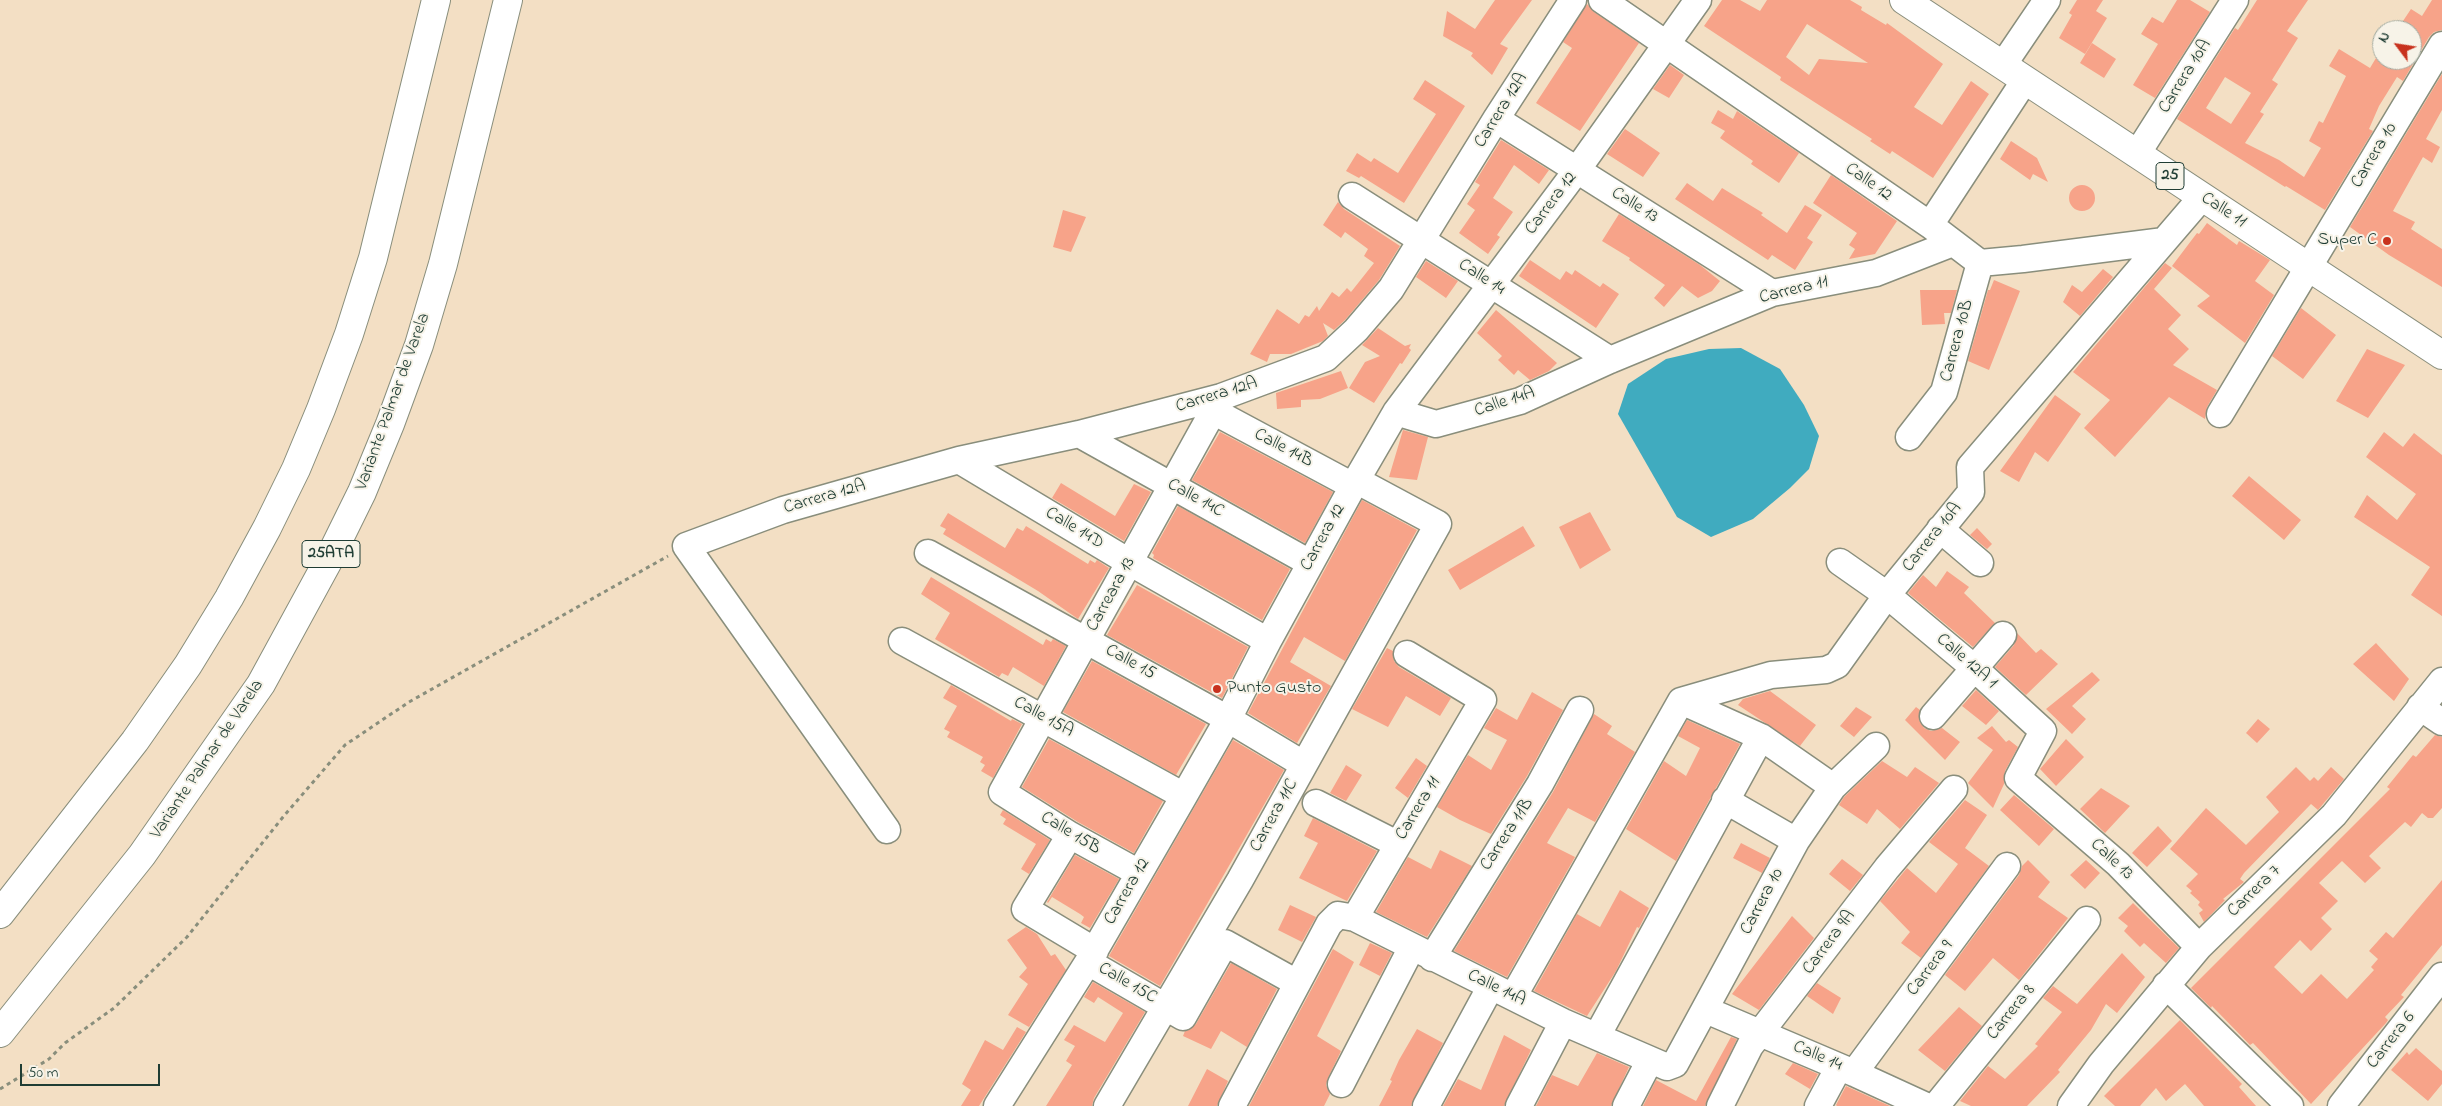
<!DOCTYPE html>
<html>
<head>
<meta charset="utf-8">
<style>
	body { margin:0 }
	#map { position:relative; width:2442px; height:1106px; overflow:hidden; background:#f3dfc4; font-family:"Indie Flower",sans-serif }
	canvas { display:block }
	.north { position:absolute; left:2372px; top:20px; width:50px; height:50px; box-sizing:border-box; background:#f7f3e8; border:1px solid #a1aaa0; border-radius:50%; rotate:301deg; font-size:14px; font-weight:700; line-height:20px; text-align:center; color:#1f3d34 }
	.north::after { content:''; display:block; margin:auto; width:18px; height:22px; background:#c8321e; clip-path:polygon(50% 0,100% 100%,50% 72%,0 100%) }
	.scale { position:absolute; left:20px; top:1064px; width:140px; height:22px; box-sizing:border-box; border:2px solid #1f3d34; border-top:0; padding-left:6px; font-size:15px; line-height:18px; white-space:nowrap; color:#1f3d34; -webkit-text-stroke:4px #f7f3e8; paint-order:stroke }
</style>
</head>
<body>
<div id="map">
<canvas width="2442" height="1106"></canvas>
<div class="north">N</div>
<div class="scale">50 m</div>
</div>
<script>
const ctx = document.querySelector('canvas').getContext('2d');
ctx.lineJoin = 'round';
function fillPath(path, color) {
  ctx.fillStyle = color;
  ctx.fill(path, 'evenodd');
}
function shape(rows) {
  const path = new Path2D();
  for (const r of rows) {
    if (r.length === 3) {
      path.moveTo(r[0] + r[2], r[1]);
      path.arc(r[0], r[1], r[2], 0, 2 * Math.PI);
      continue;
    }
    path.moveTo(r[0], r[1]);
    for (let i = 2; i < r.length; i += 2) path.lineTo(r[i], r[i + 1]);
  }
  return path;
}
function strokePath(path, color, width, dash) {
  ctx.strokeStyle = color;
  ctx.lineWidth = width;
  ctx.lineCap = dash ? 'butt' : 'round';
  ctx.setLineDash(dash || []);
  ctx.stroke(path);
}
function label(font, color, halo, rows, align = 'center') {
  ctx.font = font + ' "Indie Flower",sans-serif';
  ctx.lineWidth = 4;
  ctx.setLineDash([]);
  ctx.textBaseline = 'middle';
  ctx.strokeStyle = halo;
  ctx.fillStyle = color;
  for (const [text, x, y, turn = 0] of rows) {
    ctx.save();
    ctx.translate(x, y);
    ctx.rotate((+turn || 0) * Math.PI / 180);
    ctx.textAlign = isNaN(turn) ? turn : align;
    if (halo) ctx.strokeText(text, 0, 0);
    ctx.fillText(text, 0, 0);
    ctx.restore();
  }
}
const water = shape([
	[1741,348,1780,369,1804,405,1819,436,1809,469,1790,488,1753,519,1711,537,1677,517,1618,414,1628,384,1666,359,1709,349]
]);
const building = shape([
	[1495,0,1532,0,1500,44,1508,48,1492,75,1471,56,1473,53,1443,36,1447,11,1475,29],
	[1722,0,1740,0,1760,11,1767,0,1850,0,1862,7,1861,10,1886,25,1887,23,1943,64,1914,107,1942,125,1971,81,1989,94,1933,178,1892,151,1890,154,1870,141,1872,139,1780,80,1781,77,1704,26],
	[1807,24,1868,63,1819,59,1809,75,1786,57],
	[2077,0,2103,0,2096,11,2107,18,2085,54,2059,38,2072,15,2069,13],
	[2177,0,2190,0,2210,12,2155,98,2133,85,2158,44,2141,34,2152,17,2163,23],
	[2257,0,2308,0,2287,31,2298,38,2272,80,2278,84,2260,112,2264,114,2245,143,2279,160,2304,177,2321,148,2309,141,2319,121,2323,123,2346,76,2329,66,2339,49,2370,68,2382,48,2382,60,2412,60,2412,30,2401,24,2411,9,2422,16,2432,0,2442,0,2442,30,2434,32,2429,37,2403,81,2397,77,2379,106,2369,129,2373,131,2325,210,2286,186,2285,187,2177,119,2235,28,2238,30],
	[2225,77,2251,93,2231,124,2206,108],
	[1587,4,1594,12,1639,43,1580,131,1536,103,1572,48,1563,42],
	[2092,43,2116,59,2104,78,2080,63],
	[1670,65,1684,75,1669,98,1653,89],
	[2442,74,2442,110,2426,139,2440,147,2432,163,2423,157,2393,211,2415,222,2411,229,2442,249,2442,287,2389,255,2350,227],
	[1425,80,1465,106,1404,203,1361,176,1359,178,1346,171,1357,153,1371,162,1374,158,1398,173,1436,114,1413,99],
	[1718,110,1733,119,1737,111,1799,153,1779,183,1751,164,1753,161,1720,138,1725,131,1711,123],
	[1625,129,1660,153,1643,177,1607,154],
	[1501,140,1549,170,1539,184,1514,165,1493,198,1513,212,1497,235,1500,237,1488,254,1459,233,1475,210,1467,204,1480,185,1475,182],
	[2011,141,2037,158,2048,182,2033,174,2030,180,2000,159],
	[1831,175,1897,221,1875,254,1849,259,1855,249,1849,245,1857,233,1813,203],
	[1687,183,1713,201,1722,188,1763,213,1761,215,1787,233,1805,205,1822,215,1807,238,1813,242,1795,270,1772,255,1768,260,1675,199],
	[2082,198,13],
	[1338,202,1344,209,1400,246,1379,280,1345,320,1334,330,1323,323,1328,336,1323,341,1291,354,1270,354,1267,362,1250,354,1277,309,1299,324,1305,315,1309,317,1317,306,1319,311,1332,292,1339,297,1347,288,1351,292,1374,263,1364,256,1368,249,1345,232,1341,238,1323,225],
	[1063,210,1086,217,1071,252,1053,247],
	[1619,214,1700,265,1720,281,1712,291,1698,298,1682,286,1664,307,1654,298,1665,285,1629,260,1630,258,1602,241],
	[2207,223,2237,245,2239,241,2270,260,2255,281,2274,295,2245,343,2197,306,2210,296,2172,266,2197,233,2199,234],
	[1530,260,1560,280,1566,271,1572,275,1575,270,1600,287,1603,283,1619,294,1596,328,1519,276],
	[1426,261,1458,281,1446,298,1416,277],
	[2165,263,2172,268,2154,289,2181,315,2168,329,2189,349,2173,365,2217,390,2207,407,2205,419,2169,397,2115,457,2084,428,2110,400,2073,372],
	[2103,269,2113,277,2080,316,2063,302,2072,285,2082,292],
	[1994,280,2020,291,1989,370,1968,361,1988,290,1990,290],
	[1920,290,1957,290,1951,313,1944,313,1945,324,1922,325],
	[2301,308,2336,335,2303,379,2272,356],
	[1496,310,1557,363,1549,371,1530,380,1518,370,1514,375,1498,360,1502,356,1477,333],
	[1378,328,1405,346,1411,344,1409,348,1411,350,1402,364,1400,363,1374,403,1349,388,1365,362,1380,356,1362,345],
	[2367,349,2405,365,2368,418,2336,401],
	[1341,371,1348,388,1320,399,1301,400,1301,407,1277,409,1276,393],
	[2055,395,2081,414,2048,462,2035,452,2019,482,2000,471],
	[1403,430,1428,437,1417,480,1389,477],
	[1220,432,1333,492,1305,543,1192,480],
	[2384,432,2403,447,2414,433,2442,455,2442,616,2411,595,2430,567,2354,517,2367,495,2397,520,2416,494,2366,457],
	[2249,476,2301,520,2284,540,2232,496],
	[1061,483,1115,516,1134,484,1151,492,1124,541,1052,498],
	[1362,500,1417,530,1345,661,1304,637,1290,662,1331,686,1297,743,1248,713],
	[1178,506,1290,569,1262,620,1153,558,1154,555,1152,553],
	[1590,512,1611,550,1580,569,1559,527],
	[948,513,1005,548,1017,528,1023,531,1026,526,1088,564,1090,560,1095,563,1097,560,1109,568,1078,619,1038,591,943,534,946,529,940,526],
	[1523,526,1535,546,1460,590,1448,570],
	[1977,528,1992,544,1987,549,1970,535],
	[1947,571,1969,587,1964,593,1995,623,1973,647,1908,593,1923,575,1936,587],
	[931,577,1043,645,1046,639,1051,642,1053,639,1066,646,1044,686,1013,667,1008,676,1002,673,999,677,935,639,950,613,921,594],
	[1137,585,1248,647,1222,698,1107,635],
	[2017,633,2036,653,2041,649,2058,664,2026,695,1995,667,2014,645],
	[2376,643,2409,679,2394,701,2353,664],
	[1387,648,1393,651,1394,661,1399,667,1451,698,1440,716,1406,696,1388,727,1352,709],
	[1092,661,1206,724,1176,775,1063,712],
	[2092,672,2100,680,2072,706,2086,719,2072,734,2046,709],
	[951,685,1011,721,1012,719,1022,724,993,778,981,771,985,765,980,762,983,757,947,737,950,732,944,729,957,706,943,698],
	[1976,690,1999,711,1986,725,1962,706],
	[1770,691,1816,725,1800,746,1738,705,1743,699],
	[1532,692,1563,710,1527,776,1491,834,1460,820,1437,807,1468,755,1491,770,1507,740,1484,728,1496,708,1517,720],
	[1856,707,1872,717,1854,737,1840,726],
	[1916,707,1920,710,1919,720,1924,728,1931,731,1942,728,1960,742,1945,760,1905,720],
	[1594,714,1612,726,1607,734,1635,752,1595,822,1568,808,1547,843,1575,857,1507,977,1454,951,1553,792],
	[2258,719,2270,729,2257,743,2246,733],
	[1687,720,1740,744,1676,861,1626,829,1664,761,1686,776,1700,748,1678,736],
	[1992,726,2006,742,2009,740,2018,747,2005,771,2004,784,1993,808,1968,783,1993,750,1977,738],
	[2435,735,2442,737,2442,808,2433,818,2428,818,2422,813,2411,827,2405,822,2369,856,2381,868,2365,883,2342,861,2319,883,2338,901,2321,918,2332,929,2311,951,2300,940,2274,967,2302,994,2321,974,2347,999,2374,970,2371,967,2378,959,2369,951,2386,932,2393,938,2442,880,2442,945,2401,995,2404,997,2385,1017,2388,1020,2386,1023,2311,1104,2253,1043,2250,1045,2212,1006,2211,1008,2191,988,2390,789,2387,787,2413,755,2416,757],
	[1049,739,1163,801,1134,853,1078,822,1022,787],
	[2066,739,2084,757,2056,786,2040,769],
	[1233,740,1284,770,1160,986,1109,956],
	[1416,758,1427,766,1408,798,1395,788],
	[1882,761,1907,777,1915,767,1939,783,1900,829,1877,809,1867,824,1839,805,1844,797],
	[1346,765,1362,775,1346,801,1330,793],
	[2296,767,2310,781,2314,777,2318,781,2331,767,2344,779,2318,810,2311,804,2244,873,2240,879,2244,882,2223,899,2225,900,2204,922,2199,913,2203,910,2198,905,2200,902,2190,893,2192,891,2186,886,2198,874,2170,849,2206,808,2246,845,2279,812,2266,797],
	[2101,788,2130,806,2105,833,2080,809],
	[2014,795,2054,829,2039,846,2000,810],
	[1965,800,1987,815,1965,848,1989,866,1921,958,1901,943,1910,932,1880,901,1907,868,1936,893,1958,864,1929,842],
	[1003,810,1050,840,1029,874,1021,869,1036,844,1003,824,1006,819,1000,815],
	[1313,818,1377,851,1347,901,1299,878,1318,843,1304,836],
	[2158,826,2172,841,2147,867,2132,853],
	[1741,843,1770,858,1762,873,1733,858],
	[1440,850,1472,866,1427,937,1376,912,1408,857,1431,869],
	[1075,855,1119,879,1090,928,1081,923,1084,917,1080,914,1052,897,1048,903,1047,902],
	[1842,859,1863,875,1850,891,1829,874],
	[2028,860,2050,882,2038,897,2068,918,2019,980,1993,958,1965,991,1945,975,2019,875,2022,866],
	[2086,860,2100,873,2085,889,2070,875],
	[1620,890,1649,908,1639,928,1637,927,1616,971,1587,1016,1534,991,1577,914,1600,927],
	[2133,903,2179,948,2166,963,2144,943,2140,947,2124,931,2128,926,2118,918],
	[1290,905,1316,917,1302,942,1278,930],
	[1792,916,1814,938,1759,1010,1732,994],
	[1026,927,1037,934,1051,956,1055,954,1066,970,1029,1027,1008,1015,1028,984,1019,977,1027,968,1007,940],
	[1370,943,1392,953,1380,976,1359,965],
	[1333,949,1354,962,1317,1036,1341,1051,1328,1078,1326,1085,1330,1094,1324,1106,1249,1106],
	[2122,953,2145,977,2117,1013,2106,1004,2091,1030,2058,1070,2060,1072,2027,1106,1971,1106,1960,1101,1988,1066,2005,1079,2038,1046,2035,1044,2062,1012,2043,998,2053,986,2077,1004],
	[1231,963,1277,989,1247,1047,1221,1031,1211,1049,1183,1036,1185,1031,1196,1024],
	[1093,982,1145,1012,1094,1098,1092,1106,1046,1106,1072,1065,1066,1061,1075,1046,1064,1040,1074,1025,1105,1042,1123,1013,1098,997,1094,1003,1084,997],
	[1817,983,1841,998,1833,1014,1807,996],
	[1959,1007,1982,1026,1945,1071,1918,1050],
	[2180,1020,2242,1084,2239,1087,2256,1106,2204,1106,2185,1084,2166,1101,2156,1088,2140,1106,2115,1106,2104,1096],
	[1017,1027,1026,1032,979,1106,961,1106,971,1090,962,1084,985,1040,1003,1050],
	[1417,1029,1443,1043,1411,1106,1379,1106,1392,1081,1390,1080,1399,1060],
	[1504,1035,1531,1050,1504,1106,1443,1106,1458,1079,1481,1090],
	[1731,1037,1737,1039,1705,1106,1643,1106,1656,1080,1696,1101],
	[2416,1048,2442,1071,2442,1084,2428,1101,2391,1070,2407,1052,2409,1055],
	[1597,1053,1629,1067,1611,1106,1536,1106,1552,1075,1578,1086],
	[1793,1063,1818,1074,1810,1089,1785,1074],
	[1207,1069,1228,1081,1217,1106,1188,1106],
	[1846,1086,1848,1087,1890,1106,1837,1106,1836,1105]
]);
const path = shape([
	[0,1089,49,1059,65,1043,114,1008,187,937,283,817,345,745,409,702,668,556]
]);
const minor = shape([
	[1602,0,1930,225,1980,263,2023,259,2164,241],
	[2003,65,2047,0],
	[1496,119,1772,293],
	[2137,154,2235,0],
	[1352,196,1610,360],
	[1930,225,2025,80],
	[1213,411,1353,486],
	[1396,412,1436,424,1520,401,1610,360,1772,293,1876,273,1953,243],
	[2220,414,2442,45],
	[1079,434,1310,563],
	[1909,437,1944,392,1980,263],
	[959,460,1129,562,1268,641],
	[1940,529,1980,563],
	[928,553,1228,719,1303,764],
	[1840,562,1887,595,1973,667,2043,731,2018,778,2118,864,2199,947],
	[902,641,1184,796],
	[1681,701,1771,675,1826,670,1837,665,1887,595,1971,492,1970,467,2202,197],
	[1681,701,1761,737,1833,787],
	[2420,707,2442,722],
	[1933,716,2003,635],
	[1725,800,1796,841],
	[1316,803,1397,844],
	[887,830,686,546,783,510,959,460,1079,434,1221,397,1326,358,1356,330,1391,289,1496,119,1573,0],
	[1070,835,1025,909,1095,951],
	[1139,873,1070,835,1002,792,1221,397],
	[1355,918,1483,700,1407,654],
	[1432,958,1540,784,1580,710],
	[1088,962,1183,1017,1225,943,1297,983],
	[2166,985,2290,1106],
	[1513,997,1681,701],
	[1706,1010,1854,1073,1926,1106],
	[1597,1036,1761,737],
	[1854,1073,2007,866],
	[1341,1084,1412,947],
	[997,1106,1088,962,1184,796,1228,719,1268,641,1353,486,1396,412,1577,170,1698,0],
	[1107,1106,1240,880,1438,524,1356,480],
	[1232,1106,1329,924,1338,915,1355,918,1563,1022,1667,1067,1675,1064,1796,841,1833,787,1876,746],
	[1426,1106,1491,986],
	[1519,1106,1563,1022],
	[1626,1106,1650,1060],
	[1720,1106,1750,1046,1887,868,1954,789],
	[1818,1106,1839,1067],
	[1936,1106,2087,920],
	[2071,1106,2101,1064,2199,947,2334,815,2442,681],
	[2341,1106,2442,976]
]);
const major = shape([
	[1904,0,2442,355]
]);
const highway = shape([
	[0,914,135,741,188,665,229,598,267,528,296,469,321,409,349,334,373,258,436,0],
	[0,1033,142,855,261,684,327,563,362,492,390,424,419,345,443,264,508,0]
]);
const markers = [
	[2387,241,5,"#c8321e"],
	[1217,689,5,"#c8321e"]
];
const shields = [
	[2170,176,28],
	[331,554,58]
];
const shieldNames = [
	["25",2170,176],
	["25ATA",331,554]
];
const streetNames = [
	["Carrera 10A",2186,77,-58],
	["Carrera 12A",1502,111,-58],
	["Carrera 10",2375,156,-59],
	["Calle 12",1868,183,35],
	["Carrera 12",1552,204,-53],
	["Calle 13",1634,206,32],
	["Calle 11",2223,211,33],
	["Calle 14",1481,278,33],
	["Carrera 11",1794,291,-14],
	["Carrera 10B",1958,341,-75],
	["Carrera 12A",1217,396,-17],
	["Variante Palmar de Varela",394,402,-70],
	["Calle 14A",1505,403,-18],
	["Calle 14B",1283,449,28],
	["Carrera 12A",825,498,-16],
	["Calle 14C",1195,499,29],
	["Calle 14D",1074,529,31],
	["Carrera 12",1324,538,-61],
	["Carrera 10A",1933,538,-51],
	["Carreara 13",1112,595,-61],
	["Calle 12A 1",1966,662,41],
	["Calle 15",1130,663,29],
	["Calle 15A",1043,718,29],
	["Variante Palmar de Varela",208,760,-56],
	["Carrera 11",1419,809,-59],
	["Carrera 11C",1275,816,-61],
	["Calle 15B",1070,834,31],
	["Carrera 11B",1508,835,-57],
	["Calle 13",2111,860,43],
	["Carrera 12",1128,892,-60],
	["Carrera 7",2255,892,-44],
	["Carrera 10",1763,902,-62],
	["Carrera 9A",1830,943,-53],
	["Carrera 9",1931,969,-53],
	["Calle 15C",1127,984,30],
	["Calle 14A",1496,989,26],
	["Carrera 8",2012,1013,-51],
	["Carrera 6",2392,1041,-52],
	["Calle 14",1817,1057,23]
];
const poiNames = [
	["Super C",2377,241],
	["Punto Gusto",1227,689,"left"]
];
fillPath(water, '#40abbf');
fillPath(building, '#f7a389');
strokePath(minor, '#898e7c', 29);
strokePath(major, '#898e7c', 30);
strokePath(highway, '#898e7c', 30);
strokePath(path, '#898e7c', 3, [4, 4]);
strokePath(minor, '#fff', 26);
strokePath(major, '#fff', 28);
strokePath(highway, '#fff', 28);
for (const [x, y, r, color] of markers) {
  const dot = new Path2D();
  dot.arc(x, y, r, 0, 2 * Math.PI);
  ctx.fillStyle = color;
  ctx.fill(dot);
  strokePath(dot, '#f7f3e8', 2);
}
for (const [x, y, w] of shields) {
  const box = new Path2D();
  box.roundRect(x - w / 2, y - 13.5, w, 27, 4);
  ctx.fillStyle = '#f7f3e8';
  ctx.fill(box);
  strokePath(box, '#1f3d34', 1);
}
label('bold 16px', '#1f3d34', null, shieldNames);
label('18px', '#1f3d34', '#f7f3e8', streetNames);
label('18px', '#1f3d34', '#f7f3e8', poiNames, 'right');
</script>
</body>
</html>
